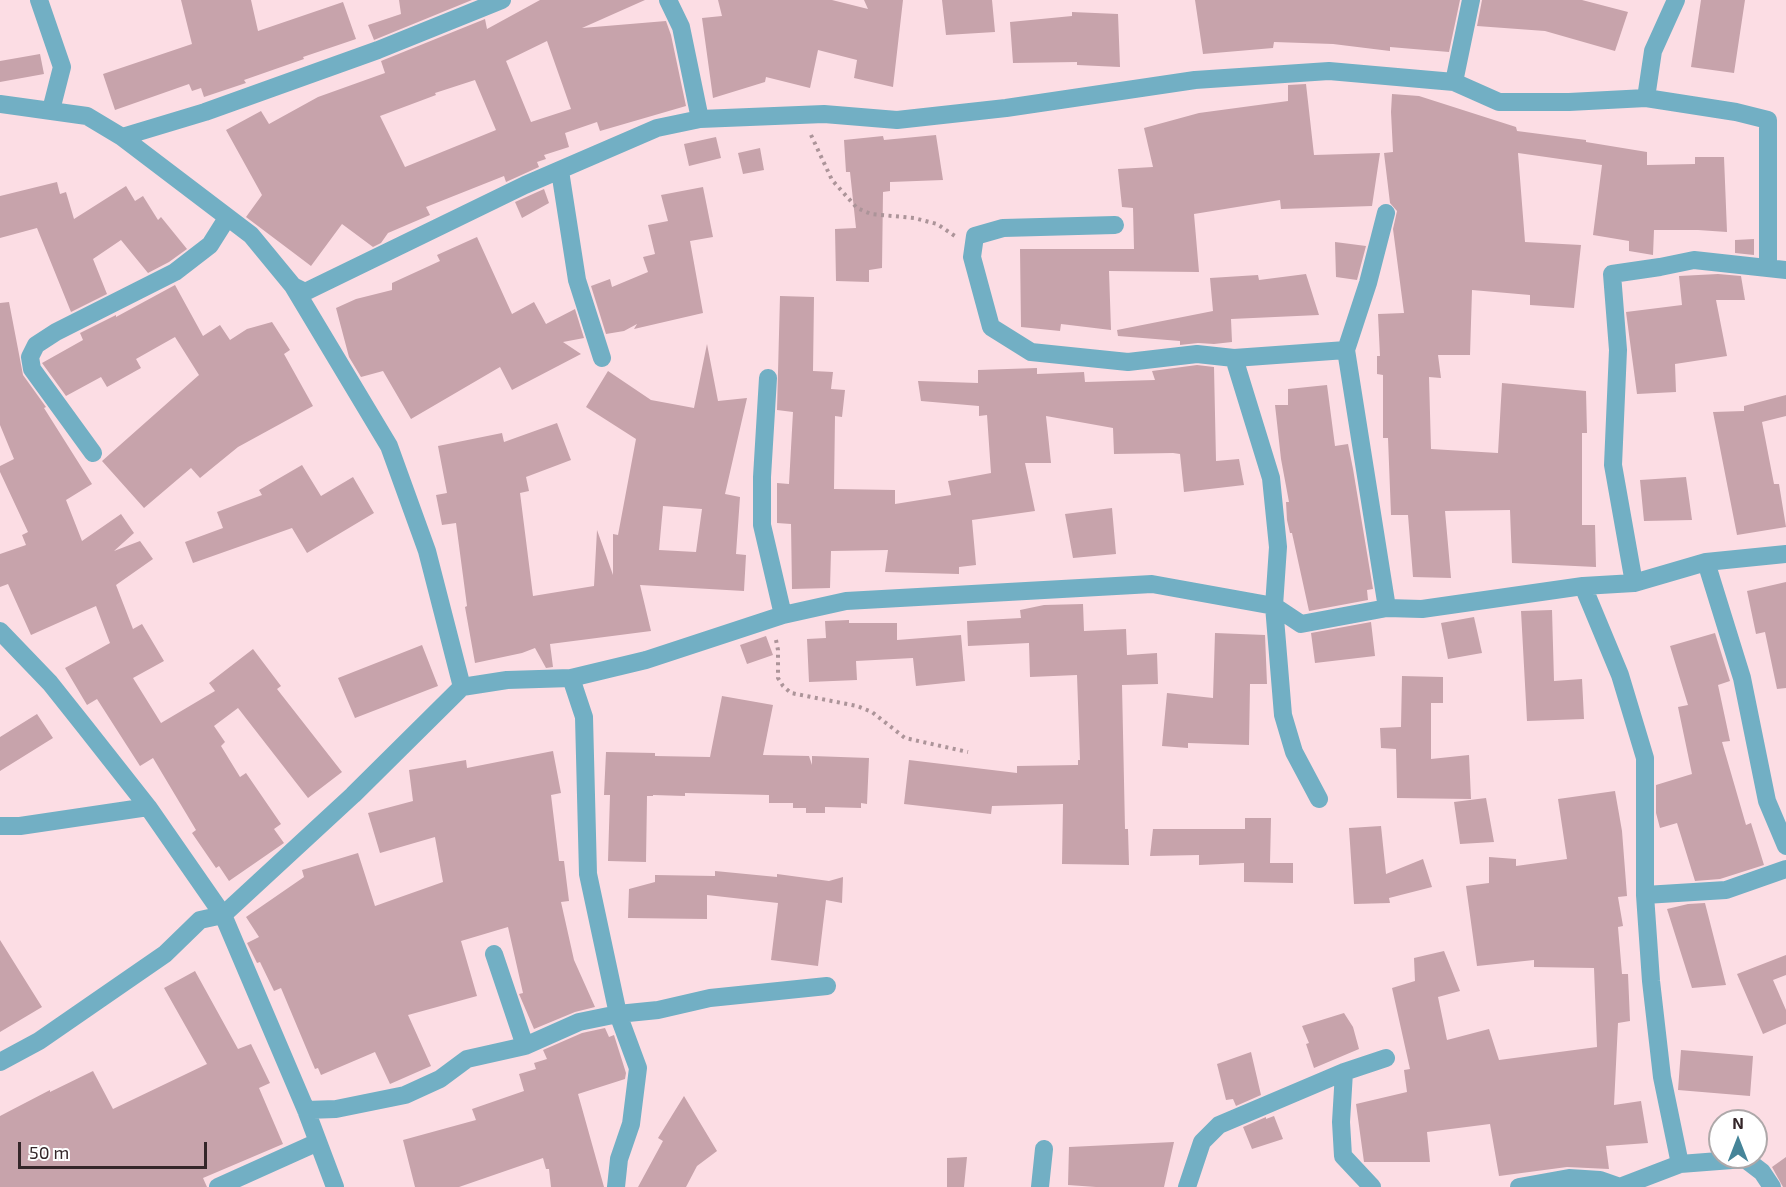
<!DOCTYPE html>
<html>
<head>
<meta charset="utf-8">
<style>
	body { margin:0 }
	#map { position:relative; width:1786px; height:1187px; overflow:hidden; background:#fcdde4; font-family:"Exo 2",sans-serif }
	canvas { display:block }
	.north { position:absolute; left:1708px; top:1109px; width:60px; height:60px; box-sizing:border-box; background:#fff; border:2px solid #aea8a9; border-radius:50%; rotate:0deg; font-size:16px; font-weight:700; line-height:24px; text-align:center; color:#342629 }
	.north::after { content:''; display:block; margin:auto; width:21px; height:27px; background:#468599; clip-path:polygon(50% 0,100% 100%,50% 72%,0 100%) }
	.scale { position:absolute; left:18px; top:1142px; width:189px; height:27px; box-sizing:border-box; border:3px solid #342629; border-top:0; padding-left:8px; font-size:18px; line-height:21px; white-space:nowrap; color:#342629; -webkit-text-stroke:4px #fff; paint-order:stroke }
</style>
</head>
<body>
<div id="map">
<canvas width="1786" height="1187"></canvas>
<div class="north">N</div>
<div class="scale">50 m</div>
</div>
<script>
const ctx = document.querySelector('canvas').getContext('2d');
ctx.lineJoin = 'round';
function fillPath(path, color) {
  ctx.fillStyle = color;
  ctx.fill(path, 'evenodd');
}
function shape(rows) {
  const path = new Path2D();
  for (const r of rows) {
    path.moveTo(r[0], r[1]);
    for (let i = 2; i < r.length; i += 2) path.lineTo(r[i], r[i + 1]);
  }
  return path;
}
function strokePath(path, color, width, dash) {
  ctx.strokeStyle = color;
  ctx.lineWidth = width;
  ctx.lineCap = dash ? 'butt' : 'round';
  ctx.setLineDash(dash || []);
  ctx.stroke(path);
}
const building = shape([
	[181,0,251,0,258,31,343,2,356,39,303,57,304,59,244,80,246,83,204,97,201,88,192,91,189,84,115,110,103,74,192,44],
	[399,0,472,0,374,40,368,25,401,14],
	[540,0,645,0,582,28,666,21,671,35,686,106,600,131,597,122,565,133,569,147,544,155,546,159,537,162,539,167,506,182,504,176,426,207,430,215,388,233,381,243,373,247,342,224,311,266,246,217,262,195,226,130,261,111,269,124,318,97,385,73,381,61,485,19,487,29],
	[547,41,571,109,531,122,506,61],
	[475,80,496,130,405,167,380,116,436,95,435,93],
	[718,0,832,0,868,9,864,0,903,0,893,87,854,78,857,60,818,50,810,88,766,77,765,82,713,98,702,18,722,16],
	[942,0,992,0,995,32,946,35],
	[1195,0,1460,0,1449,52,1390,47,1390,51,1333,44,1274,42,1273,48,1203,54],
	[1482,0,1582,0,1628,12,1615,51,1545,31,1477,26],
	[1701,0,1745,0,1734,73,1691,67],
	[1072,12,1118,14,1120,67,1077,65,1077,62,1013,63,1010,22,1072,16],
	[40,54,44,74,0,82,0,61],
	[1306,84,1314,155,1380,153,1372,206,1281,209,1280,200,1194,214,1199,272,1109,271,1111,330,1061,324,1060,331,1021,327,1020,249,1134,249,1133,208,1122,207,1118,169,1153,167,1144,128,1199,113,1288,101,1288,85],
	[1392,94,1419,96,1516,127,1517,131,1586,140,1586,142,1647,152,1647,165,1695,164,1695,157,1724,157,1727,232,1698,230,1654,230,1653,255,1629,251,1629,241,1593,235,1602,165,1518,153,1525,242,1581,245,1574,308,1530,305,1530,295,1472,290,1470,355,1438,355,1441,378,1429,377,1431,449,1498,453,1502,383,1586,391,1587,433,1582,433,1582,525,1595,525,1596,567,1512,563,1510,510,1445,511,1451,578,1413,577,1408,515,1391,515,1388,438,1383,438,1383,375,1377,374,1377,356,1380,356,1378,314,1404,313,1393,229,1397,211,1390,203,1384,153,1393,152,1391,112],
	[936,135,943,180,890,182,890,191,883,192,882,268,869,270,869,282,836,281,835,229,856,228,850,172,846,172,844,140,883,136,884,140],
	[716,137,721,158,689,166,684,144],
	[760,148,764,170,743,174,738,153],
	[57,182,60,194,66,192,74,219,126,186,135,201,143,196,158,220,161,217,187,249,169,262,148,273,121,240,93,259,107,294,71,312,37,228,0,238,0,196],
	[703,187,713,237,690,241,703,313,634,329,637,324,624,331,606,334,591,286,610,279,612,287,648,272,643,257,655,254,648,225,668,221,661,195],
	[544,189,549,203,522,218,515,202],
	[477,237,512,314,534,302,546,324,575,309,584,338,563,342,581,354,512,390,500,367,411,419,383,371,361,377,349,357,336,308,356,299,392,290,392,283,440,261,437,255],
	[1754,239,1754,255,1735,253,1735,240],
	[1335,242,1366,246,1357,280,1336,277],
	[1306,274,1319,315,1231,319,1232,342,1214,344,1198,343,1180,345,1180,341,1118,336,1117,330,1213,311,1210,278,1258,275,1259,280],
	[1718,274,1741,276,1745,300,1716,300,1727,356,1675,364,1676,392,1637,394,1626,312,1682,305,1679,276],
	[175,285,203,336,220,325,230,340,247,329,272,322,290,350,284,354,313,406,238,447,200,478,191,468,144,508,102,461,199,375,175,337,136,359,141,368,107,387,101,377,66,396,42,363,83,340,80,333,116,315,116,317],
	[780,296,814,297,813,371,833,372,831,389,845,390,842,417,835,416,834,489,895,490,895,504,951,495,948,481,991,473,987,415,979,416,979,406,921,401,918,381,978,383,978,370,1037,368,1037,374,1084,372,1085,382,1155,380,1152,371,1197,365,1214,367,1216,461,1239,459,1244,485,1184,492,1180,454,1173,453,1114,454,1113,428,1046,416,1051,463,1025,463,1035,511,972,520,976,565,959,567,959,574,885,572,888,550,831,551,830,588,792,589,791,524,777,523,777,483,789,484,793,412,777,410],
	[9,302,23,375,46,407,44,408,92,484,66,500,82,541,121,514,134,533,114,551,140,541,153,559,116,585,133,629,142,624,164,661,133,678,161,723,215,691,209,683,253,649,281,686,277,689,342,772,308,798,238,708,214,726,225,742,221,746,240,777,246,773,281,824,274,829,284,843,229,881,219,866,216,868,192,833,196,830,153,758,140,766,97,699,87,705,65,668,110,643,96,606,31,635,8,584,0,587,0,554,26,545,22,535,28,532,0,472,0,466,14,459,0,425,0,303],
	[707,344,718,401,747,398,725,494,740,497,736,554,746,555,744,591,640,585,651,631,550,644,553,667,546,668,535,648,522,653,475,663,465,607,467,606,456,523,442,525,436,495,447,493,438,446,502,433,504,442,557,423,571,460,526,477,529,491,520,493,533,596,594,586,597,530,613,575,613,534,618,535,636,439,586,407,608,371,651,400,694,408],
	[663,506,702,509,696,552,659,550],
	[1327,385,1335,446,1348,444,1353,469,1373,589,1367,590,1368,600,1309,611,1292,533,1290,533,1287,520,1286,502,1289,502,1281,459,1275,405,1288,405,1288,389],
	[1786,395,1786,416,1762,422,1774,484,1779,484,1786,527,1737,535,1713,412,1744,411,1744,406],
	[302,465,321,496,353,477,374,513,307,553,292,528,193,563,185,542,223,528,217,512,262,495,259,490],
	[1686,477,1692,520,1644,521,1640,480],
	[1112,508,1116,554,1073,558,1065,514],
	[1786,582,1786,688,1777,689,1765,632,1756,634,1747,591],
	[1083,604,1084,631,1126,629,1127,655,1157,653,1158,684,1122,685,1125,829,1128,829,1129,865,1062,864,1063,804,992,806,991,814,904,804,909,760,1017,773,1017,766,1078,765,1078,760,1080,760,1077,675,1030,677,1029,643,968,646,967,621,1021,618,1020,610,1044,605],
	[1552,610,1554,681,1582,679,1584,719,1527,721,1521,611],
	[1474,617,1482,653,1448,659,1441,623],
	[849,620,849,623,897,623,897,640,961,635,965,681,916,686,913,658,856,661,857,680,809,682,807,639,826,638,825,621],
	[1371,622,1375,656,1315,663,1311,633],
	[1215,633,1265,635,1267,684,1250,684,1249,745,1188,743,1188,748,1162,746,1167,693,1213,698],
	[1715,633,1730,681,1718,685,1730,741,1722,742,1746,825,1751,823,1764,865,1720,879,1695,881,1677,823,1660,828,1656,813,1656,785,1692,774,1678,707,1688,705,1670,646],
	[766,636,773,655,747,664,740,645],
	[422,645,438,686,355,718,338,678],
	[1402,676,1443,677,1443,703,1431,703,1431,759,1469,755,1471,799,1397,798,1396,749,1381,748,1380,728,1401,727],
	[722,696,773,705,763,755,809,756,812,765,812,756,869,758,867,804,861,803,861,808,825,807,825,813,806,813,806,808,793,808,793,803,769,803,769,795,685,793,685,796,653,795,653,796,647,796,646,862,608,861,610,795,604,795,606,752,655,753,655,756,710,757],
	[37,714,53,738,0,771,0,737],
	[553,751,561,793,551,795,559,861,564,861,569,901,561,902,574,960,595,1007,575,1012,534,1029,519,994,523,993,508,927,461,941,477,996,408,1015,431,1066,390,1084,375,1052,321,1075,318,1068,315,1069,281,988,274,991,260,962,257,963,247,943,259,937,246,917,304,877,302,870,358,853,375,906,443,882,435,837,380,853,368,813,413,801,409,770,466,760,467,768],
	[1615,791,1622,831,1627,896,1618,897,1623,926,1618,927,1622,974,1628,974,1630,1021,1618,1023,1614,1105,1641,1101,1648,1143,1606,1146,1609,1169,1567,1167,1499,1176,1490,1124,1427,1132,1430,1162,1364,1162,1356,1104,1407,1092,1404,1070,1410,1069,1392,988,1415,981,1414,958,1444,951,1460,991,1438,997,1447,1040,1489,1029,1499,1060,1597,1047,1594,968,1534,967,1534,960,1477,966,1466,886,1489,883,1489,857,1516,859,1516,866,1567,859,1558,799],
	[1486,798,1494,842,1460,844,1454,802],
	[1245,818,1271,818,1270,863,1293,863,1293,883,1244,882,1244,863,1199,865,1199,855,1150,856,1153,829,1245,829],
	[1381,826,1386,874,1423,859,1432,887,1389,898,1390,903,1354,904,1349,828],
	[715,871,777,877,777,874,829,881,843,877,842,903,826,900,818,966,771,960,778,903,707,895,707,919,628,918,629,889,655,882,655,875,715,876],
	[1705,903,1726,985,1692,988,1667,909,1688,904],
	[0,940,42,1007,0,1032],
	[1786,955,1786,975,1773,980,1786,1010,1786,1024,1763,1034,1737,974],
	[195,971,238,1049,251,1044,270,1083,259,1088,283,1144,203,1178,207,1187,0,1187,0,1116,50,1090,50,1092,93,1071,113,1109,207,1064,164,988],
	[1344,1013,1353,1027,1359,1049,1314,1068,1306,1044,1309,1043,1302,1026],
	[605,1028,609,1037,614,1035,626,1073,625,1079,578,1094,604,1187,551,1187,549,1169,546,1169,543,1158,459,1187,415,1187,403,1140,476,1120,472,1109,524,1091,519,1074,536,1069,534,1063,547,1059,543,1050,582,1033],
	[1681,1050,1753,1056,1750,1096,1678,1090],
	[1251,1052,1261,1095,1236,1106,1233,1099,1226,1100,1217,1064],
	[684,1096,717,1151,697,1166,686,1187,638,1187,663,1141,658,1138],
	[1274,1116,1283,1139,1252,1149,1243,1127,1266,1117,1266,1119],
	[1174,1142,1164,1187,1096,1187,1068,1185,1069,1147],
	[967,1157,964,1187,947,1187,947,1158],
	[1786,1157,1786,1187,1783,1187,1772,1167]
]);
const path = shape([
	[811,135,832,180,857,208,871,214,914,218,937,224,955,236],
	[776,640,778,650,778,678,783,686,791,693,857,706,872,712,905,738,968,752]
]);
const minor = shape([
	[39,0,62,67,51,110],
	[668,0,681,27,700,119],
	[1454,82,1471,0],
	[1646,98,1736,112,1768,120,1768,268],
	[0,104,87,116,122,137,251,235,293,286,389,446,427,551,462,687],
	[122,137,205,112,378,50,502,0],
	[560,171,577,280,602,358],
	[1386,213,1368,283,1346,350,1387,608],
	[1115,225,1003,228,975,236,972,257,991,327,1031,352,1128,362,1197,354,1234,358,1346,350],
	[293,286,305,292,525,185,657,128,700,119,824,114,897,120,1006,108,1195,80,1329,71,1454,82,1499,102,1569,102,1646,98,1653,51,1676,0],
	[1234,358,1271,478,1278,547,1274,606,1283,715,1294,752,1319,799],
	[768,378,762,477,762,525,783,615],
	[93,453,32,369,30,357,36,345,56,332,175,272,210,245,227,218],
	[1706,562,1742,678,1767,801,1786,846],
	[1634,583,1613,465,1618,350,1612,274,1660,267,1694,260,1786,270],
	[1583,586,1620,675,1645,758,1645,895,1651,981,1662,1077,1680,1164],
	[0,631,50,683,85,727,148,807,223,915,306,1110,335,1187],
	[571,678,584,717,588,874,618,1014,638,1068,631,1124,619,1159,616,1187],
	[0,826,20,826,148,807],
	[1645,895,1726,890,1786,869],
	[494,954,525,1046],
	[0,1062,39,1041,165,954,200,920,223,915,353,795,462,687,507,680,571,678,646,660,783,615,846,601,1152,584,1274,606,1301,624,1387,608,1422,609,1583,586,1634,583,1706,562,1786,554],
	[1344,1072,1341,1122,1343,1156,1372,1187],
	[306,1110,336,1109,405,1095,440,1079,467,1059,525,1046,579,1022,618,1014,658,1010,710,998,827,986],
	[218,1187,318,1142],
	[1040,1187,1044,1149],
	[1187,1187,1202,1142,1219,1125,1344,1072,1386,1058],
	[1519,1187,1569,1178,1600,1180,1620,1187,1680,1164,1745,1159,1762,1172,1772,1187]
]);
fillPath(building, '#c7a3ab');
strokePath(path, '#ac9499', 4, [3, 4.5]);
strokePath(minor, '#72afc4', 18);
</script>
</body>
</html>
